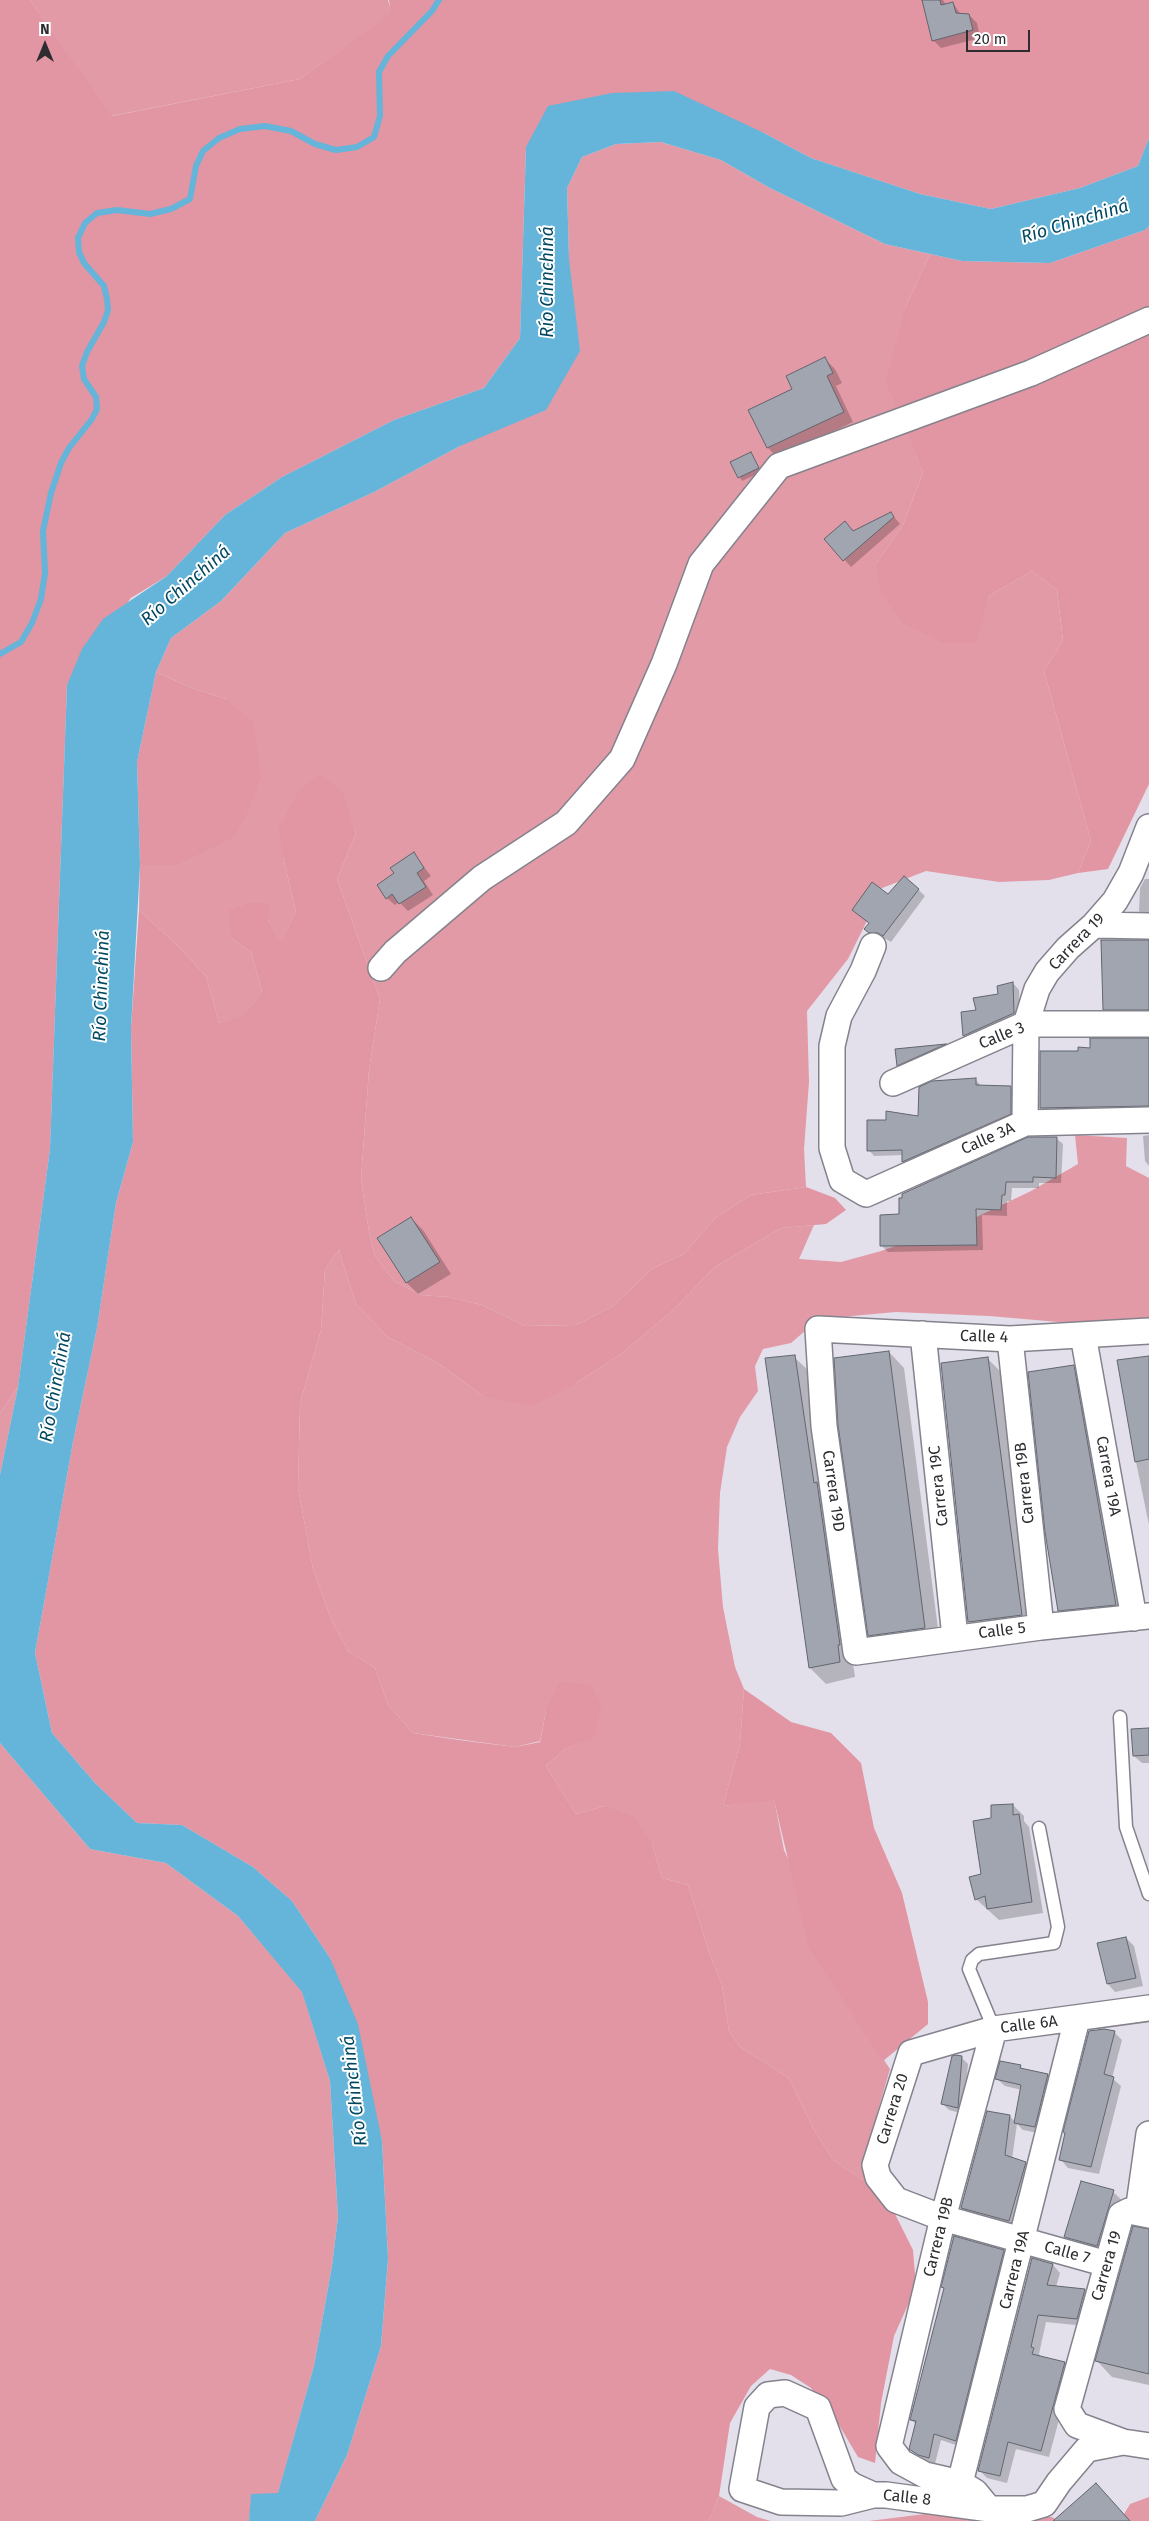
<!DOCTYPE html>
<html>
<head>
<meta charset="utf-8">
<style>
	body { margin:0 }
	#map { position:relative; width:1149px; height:2521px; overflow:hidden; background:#e3e0eb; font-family:"Fira Sans",sans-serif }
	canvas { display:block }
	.north { position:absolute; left:20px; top:20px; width:50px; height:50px; -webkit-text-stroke:4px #fff; paint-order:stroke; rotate:0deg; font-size:14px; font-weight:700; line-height:20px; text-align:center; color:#2e2c31 }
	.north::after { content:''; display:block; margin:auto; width:18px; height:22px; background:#2e2c31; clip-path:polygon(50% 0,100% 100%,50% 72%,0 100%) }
	.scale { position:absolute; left:966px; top:30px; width:64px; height:22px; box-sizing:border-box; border:2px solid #2e2c31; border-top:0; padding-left:6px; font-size:15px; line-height:18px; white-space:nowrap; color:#2e2c31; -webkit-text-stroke:4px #fff; paint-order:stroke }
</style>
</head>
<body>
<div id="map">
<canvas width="1149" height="2521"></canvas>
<div class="north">N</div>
<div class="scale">20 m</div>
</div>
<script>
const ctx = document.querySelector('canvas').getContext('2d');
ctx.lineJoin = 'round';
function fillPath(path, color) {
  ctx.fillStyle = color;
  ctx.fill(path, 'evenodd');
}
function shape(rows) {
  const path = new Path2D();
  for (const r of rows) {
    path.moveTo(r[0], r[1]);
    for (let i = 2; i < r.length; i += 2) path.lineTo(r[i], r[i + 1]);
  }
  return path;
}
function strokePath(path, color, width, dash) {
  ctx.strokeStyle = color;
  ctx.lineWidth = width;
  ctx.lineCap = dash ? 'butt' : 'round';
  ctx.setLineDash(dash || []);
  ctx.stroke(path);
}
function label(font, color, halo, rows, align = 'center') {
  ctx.font = font + ' "Fira Sans",sans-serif';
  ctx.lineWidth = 4;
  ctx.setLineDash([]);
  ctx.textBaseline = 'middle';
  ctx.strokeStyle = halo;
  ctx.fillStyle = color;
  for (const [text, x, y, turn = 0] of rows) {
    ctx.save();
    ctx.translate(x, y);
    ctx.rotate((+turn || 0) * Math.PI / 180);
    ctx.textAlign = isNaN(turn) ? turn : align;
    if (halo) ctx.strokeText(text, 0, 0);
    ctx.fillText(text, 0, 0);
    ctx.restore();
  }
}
const green = shape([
	[30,0,388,0,392,13,300,79,111,116],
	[661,142,721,160,770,188,885,244,930,254,906,306,900,415,923,473,903,525,876,564,974,643,990,595,1032,571,1057,590,1063,641,1044,671,1091,841,1078,873,1049,880,999,882,926,871,877,890,867,921,848,959,807,1011,809,1082,804,1149,806,1187,751,1195,715,1218,684,1254,653,1268,613,1306,576,1325,525,1326,482,1305,449,1297,421,1295,394,1281,375,1256,369,1232,361,1179,369,1070,380,999,337,879,356,833,342,792,320,773,283,857,296,911,281,943,268,920,232,939,251,952,262,991,245,1016,219,1023,206,976,177,945,139,910,140,865,176,865,226,699,192,688,156,672,171,638,221,601,285,533,374,492,460,446,569,259,567,188,582,157,616,144],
	[1075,1135,1127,1138,1126,1166,1149,1178,1149,1319,1082,1324,989,1316,896,1312,819,1319,791,1343,763,1349,755,1366,758,1391,740,1417,727,1447,720,1493,718,1549,723,1607,735,1667,744,1689,740,1744,723,1806,774,1799,784,1850,865,2032,890,2069,872,2131,865,2182,833,2160,813,2128,789,2078,740,2047,729,2031,722,1985,710,1955,688,1885,662,1878,652,1844,605,1806,576,1814,546,1766,565,1749,595,1736,546,1711,540,1741,515,1747,413,1733,388,1705,375,1668,348,1651,331,1619,313,1569,298,1488,300,1403,321,1330,325,1269,339,1250,356,1304,388,1337,438,1363,483,1396,576,1383,621,1354,672,1311,715,1267,781,1228,814,1225,799,1259,841,1262,881,1251,966,1222,1031,1191,1078,1164],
	[18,1387,0,1475,0,1413],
	[0,1743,90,1849,166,1863,238,1916,302,1991,330,2081,338,2217,332,2266,314,2366,278,2494,252,2494,249,2521,0,2521],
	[719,2496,757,2517,771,2521,709,2521],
	[1149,2497,1149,2521,1120,2521,1130,2504],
	[933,2513,1052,2517,1059,2521,869,2521]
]);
const forest = shape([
	[0,0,30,0,112,116,300,79,391,13,389,0,1149,0,1149,138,1138,166,1080,188,991,209,920,194,811,158,762,132,526,147,520,338,484,388,394,420,282,477,225,515,167,576,131,598,67,685,50,1149,18,1387,0,1413],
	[1149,226,1149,784,1108,869,1078,873,1091,841,1044,671,1063,641,1057,590,1032,571,990,595,975,643,944,643,903,623,880,592,876,564,903,525,923,473,886,382,906,306,930,254,962,261,1050,263,1145,230],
	[156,672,192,688,226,699,253,722,261,777,249,809,234,837,176,865,140,865,137,762],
	[320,773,343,792,356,833,337,879,380,999,369,1070,361,1179,369,1232,375,1256,394,1281,421,1295,449,1297,482,1305,525,1326,576,1325,613,1306,653,1268,684,1254,715,1218,751,1195,806,1187,835,1198,846,1210,826,1224,781,1228,715,1267,672,1311,621,1354,576,1383,531,1406,483,1396,438,1363,388,1337,356,1304,339,1250,325,1269,321,1330,300,1403,298,1488,313,1569,331,1619,348,1651,375,1668,388,1705,413,1733,459,1740,515,1747,540,1742,546,1711,559,1682,591,1685,601,1707,595,1737,565,1749,546,1766,576,1814,605,1806,634,1817,652,1844,662,1878,688,1885,710,1955,722,1985,729,2031,740,2047,789,2078,813,2128,833,2160,886,2196,913,2250,916,2287,894,2336,881,2403,875,2463,858,2457,839,2425,811,2388,791,2375,770,2369,751,2386,730,2423,719,2496,709,2521,315,2521,347,2455,381,2346,388,2259,382,2141,330,1958,292,1901,253,1867,182,1825,137,1823,95,1783,52,1733,35,1653,73,1442,97,1328,116,1203,133,1142,131,1028,139,910,177,945,206,976,219,1023,245,1015,262,991,251,952,232,939,228,911,249,903,269,903,268,920,281,942,296,911,283,857,279,827,298,793],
	[744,1689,791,1722,831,1733,861,1763,874,1828,902,1893,928,2002,928,2024,883,2061,809,1948,774,1800,723,1806,740,1744]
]);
const water = shape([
	[674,91,762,132,811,158,920,194,991,209,1080,188,1138,166,1149,138,1149,226,1145,230,1050,263,962,261,885,244,770,188,721,160,661,142,616,144,582,157,567,188,569,259,580,351,546,410,460,446,374,492,285,533,221,601,171,638,156,672,137,762,140,865,131,1028,133,1142,116,1203,97,1328,73,1442,35,1653,52,1733,95,1783,137,1823,182,1825,253,1867,292,1901,330,1958,358,2024,382,2141,388,2259,381,2346,347,2455,315,2521,249,2521,251,2494,278,2493,314,2366,332,2266,338,2217,330,2081,302,1992,238,1916,166,1863,90,1849,0,1743,0,1475,18,1387,50,1149,67,685,82,649,103,619,167,576,225,515,282,477,394,420,484,388,520,338,526,147,548,106,612,93]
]);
const shadow = shape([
	[923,0,943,0,946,5,953,3,961,15,969,15,977,23,980,38,941,48,933,40],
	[825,359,835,369,842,383,836,386,853,422,778,458,768,448,750,411,794,390],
	[751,453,761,472,742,481,732,463],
	[891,513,900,524,851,567,826,539,853,532],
	[414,854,431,876,424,881,433,895,408,911,399,902,395,905,387,898,396,874],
	[905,877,925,896,891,942,886,939,877,939,866,929,870,924,853,910,888,896],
	[1145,879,1149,879,1149,919,1139,911,1140,888],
	[1149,942,1149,1017,1112,1017,1104,1009],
	[1013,983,1019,990,1020,1020,971,1042,965,1035,962,1013,977,1011],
	[1149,1040,1149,1113,1049,1116,1041,1108,1079,1052],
	[946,1045,951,1050,904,1071,898,1065,896,1050],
	[975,1079,981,1086,1010,1087,1016,1092,1016,1119,909,1167,903,1162,903,1155,874,1156,869,1150],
	[1149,1135,1149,1166,1145,1161,1143,1136],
	[1056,1138,1063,1144,1061,1183,1039,1183,1039,1188,1012,1188,1011,1201,1007,1201,1007,1216,982,1215,983,1250,888,1252,882,1246,901,1216],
	[411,1218,423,1230,451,1274,418,1294,407,1283],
	[889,1352,904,1368,940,1644,885,1651,869,1635],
	[794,1357,810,1372,855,1677,826,1684,810,1668,767,1359],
	[1149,1357,1149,1525,1136,1462],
	[987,1358,1003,1374,1037,1631,985,1638,969,1622],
	[1073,1366,1089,1382,1131,1620,1075,1626,1059,1610],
	[1149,1730,1149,1763,1142,1763,1134,1756],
	[1013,1805,1024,1816,1024,1821,1029,1827,1043,1913,999,1920,976,1899,983,1875,993,1820],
	[1126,1938,1134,1946,1143,1986,1115,1992,1108,1984],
	[1114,2032,1122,2040,1112,2078,1121,2086,1099,2174,1068,2168,1061,2160],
	[961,2057,968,2064,964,2114,949,2110,943,2104],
	[1020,2066,1024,2070,1048,2075,1056,2083,1043,2134,1023,2130,1017,2124,1012,2159,1026,2163,1033,2170,1016,2228,969,2215,962,2208,1010,2116,1015,2122,1022,2090,1005,2086,997,2079],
	[1113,2192,1125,2203,1109,2257,1078,2249,1066,2237],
	[1149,2230,1149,2385,1112,2377,1097,2361],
	[1003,2251,1010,2258,962,2447,941,2440,935,2464,926,2461,910,2448,916,2424,911,2420],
	[1053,2265,1060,2273,1056,2287,1085,2290,1092,2298,1085,2326,1046,2322,1039,2354,1042,2357,1065,2363,1072,2371,1049,2457,1016,2449,1007,2483,987,2478,979,2470]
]);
const stream = shape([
	[0,654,21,642,32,623,41,599,45,573,43,531,51,493,61,463,69,448,92,419,97,409,96,397,84,379,82,366,87,352,104,322,108,310,107,299,104,286,84,263,79,252,78,238,85,223,97,213,117,210,150,214,171,209,190,199,196,166,203,151,219,138,240,129,265,126,291,131,315,144,336,150,357,147,374,137,380,116,379,72,388,56,432,11,439,0]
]);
const building = shape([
	[922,0,940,0,941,5,953,2,956,13,969,14,973,30,932,41,922,0],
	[825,357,833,373,827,376,844,412,767,448,748,410,792,389,786,376,825,357],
	[751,452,759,468,738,478,730,462,751,452],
	[891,512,894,517,843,561,824,539,845,521,853,531,891,512],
	[414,852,424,868,417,873,426,887,399,904,392,894,386,899,377,885,394,873,390,868,414,852],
	[904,876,919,889,883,936,878,933,869,933,864,929,869,923,852,910,872,882,888,894,904,876],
	[1101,940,1149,940,1149,1010,1103,1010,1101,940],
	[1013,982,1014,1013,963,1036,961,1012,976,1010,973,998,998,994,997,986,1013,982],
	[1090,1038,1149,1038,1149,1106,1040,1108,1040,1051,1078,1051,1078,1047,1090,1048,1090,1038],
	[946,1044,897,1066,895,1049,946,1044],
	[976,1078,976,1085,1011,1086,1011,1114,902,1162,902,1150,867,1151,867,1120,886,1120,886,1111,918,1116,919,1087,932,1081,976,1078],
	[1028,1137,1057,1137,1056,1178,1033,1177,1033,1182,1006,1182,1005,1195,1002,1195,1001,1210,976,1209,977,1245,880,1246,880,1215,899,1214,899,1198,902,1198,902,1194,1028,1137],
	[411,1217,440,1262,406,1283,377,1238,411,1217],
	[889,1351,925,1628,868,1636,838,1425,834,1358,889,1351],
	[795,1355,814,1483,817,1482,840,1645,838,1645,840,1662,809,1668,765,1358,795,1355],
	[1149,1356,1149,1459,1135,1462,1117,1360,1149,1356],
	[988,1357,1022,1615,968,1622,941,1363,988,1357],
	[1074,1365,1116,1605,1058,1611,1045,1532,1028,1372,1074,1365],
	[1149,1728,1149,1755,1133,1756,1131,1729,1149,1728],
	[1013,1804,1013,1815,1019,1814,1032,1902,987,1909,985,1896,975,1900,969,1877,981,1874,973,1821,991,1818,991,1805,1013,1804],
	[1126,1937,1136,1978,1107,1984,1097,1943,1126,1937],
	[1104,2029,1115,2031,1104,2074,1114,2077,1091,2167,1059,2160,1065,2133,1063,2132,1089,2031,1104,2029],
	[955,2055,962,2056,958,2108,941,2104,952,2056,955,2055],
	[1000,2061,1021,2065,1020,2068,1048,2074,1035,2127,1014,2123,1021,2085,995,2079,1000,2061],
	[987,2111,1010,2115,1005,2155,1026,2162,1009,2221,961,2208,987,2111],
	[1081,2181,1114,2190,1097,2246,1064,2237,1081,2181],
	[1133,2226,1149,2229,1149,2374,1095,2361,1133,2226],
	[954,2236,1004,2250,956,2441,934,2434,929,2458,918,2455,909,2449,916,2421,910,2420,944,2288,941,2287,954,2236],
	[1032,2258,1053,2264,1047,2285,1085,2289,1077,2319,1038,2315,1031,2347,1034,2348,1032,2354,1065,2362,1041,2451,1008,2442,1000,2476,978,2471,1032,2258],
	[1096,2483,1130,2521,1053,2521,1096,2483]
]);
const lane = shape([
	[1120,1717,1126,1827,1149,1894],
	[994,2029,969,1969,972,1960,979,1954,1054,1943,1058,1927,1039,1828]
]);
const street = shape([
	[1094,925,1149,926],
	[873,946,863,971,839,1016,832,1046,832,1148,842,1180,866,1194,1025,1123,1149,1120],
	[381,968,395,952,482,878,566,823,622,759,664,664,701,564,779,466,1031,373,1149,320],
	[893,1083,1026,1024,1149,1024],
	[1025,1123,1026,1024,1037,989,1047,972,1068,948,1094,925,1115,901,1131,873,1149,827],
	[1149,1331,1010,1339,818,1329,824,1426,856,1652,1041,1627,1149,1616],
	[923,1334,955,1637],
	[1083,1335,1134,1618],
	[1010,1339,1041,1627],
	[1138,2212,1149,2134],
	[1149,2215,1129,2211,1121,2215,1067,2409,1077,2425,1123,2442,1149,2446],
	[1107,2264,943,2218,896,2200,878,2177,875,2165,911,2053,994,2029,1149,2008],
	[960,2483,925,2475,901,2462,889,2446,943,2218,994,2029],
	[873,2495,853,2486,844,2479,818,2408,785,2393,768,2395,757,2407,742,2489,781,2502,841,2503,873,2495,886,2495,989,2509,1027,2509,1044,2504,1059,2482,1087,2449,1123,2442],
	[989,2509,975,2492,960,2483,1077,2019]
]);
const streetNames = [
	["Carrera 19",1077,942,-46],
	["Calle 3",1002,1036,-22],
	["Calle 3A",988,1139,-24],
	["Calle 4",984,1337,2],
	["Carrera 19A",1108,1476,80],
	["Carrera 19B",1025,1483,-96],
	["Carrera 19C",939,1486,-96],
	["Carrera 19D",833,1491,82],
	["Calle 5",1002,1631,-7],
	["Calle 6A",1029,2025,-7],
	["Carrera 20",893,2109,-73],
	["Carrera 19B",939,2237,-76],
	["Calle 7",1067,2253,15],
	["Carrera 19",1107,2266,-74],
	["Carrera 19A",1015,2270,-76],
	["Calle 8",907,2498,6]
];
const waterNames = [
	["Río Chinchiná",1075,222,-17],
	["Río Chinchiná",548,282,-90],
	["Río Chinchiná",186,586,-41],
	["Río Chinchiná",102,986,-88],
	["Río Chinchiná",56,1387,-80],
	["Río Chinchiná",355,2091,-97]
];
fillPath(green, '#e39aa7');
fillPath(forest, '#e295a3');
fillPath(water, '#65b4d9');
fillPath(shadow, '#0003');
strokePath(stream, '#65b4d9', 6);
fillPath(building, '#a0a5af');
strokePath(building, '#60656e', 1);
strokePath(lane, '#84828c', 15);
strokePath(street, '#84828c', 28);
strokePath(lane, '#fff', 12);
strokePath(street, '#fff', 25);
label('16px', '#2e2c31', '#fff', streetNames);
label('italic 18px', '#004760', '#fff', waterNames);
</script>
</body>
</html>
